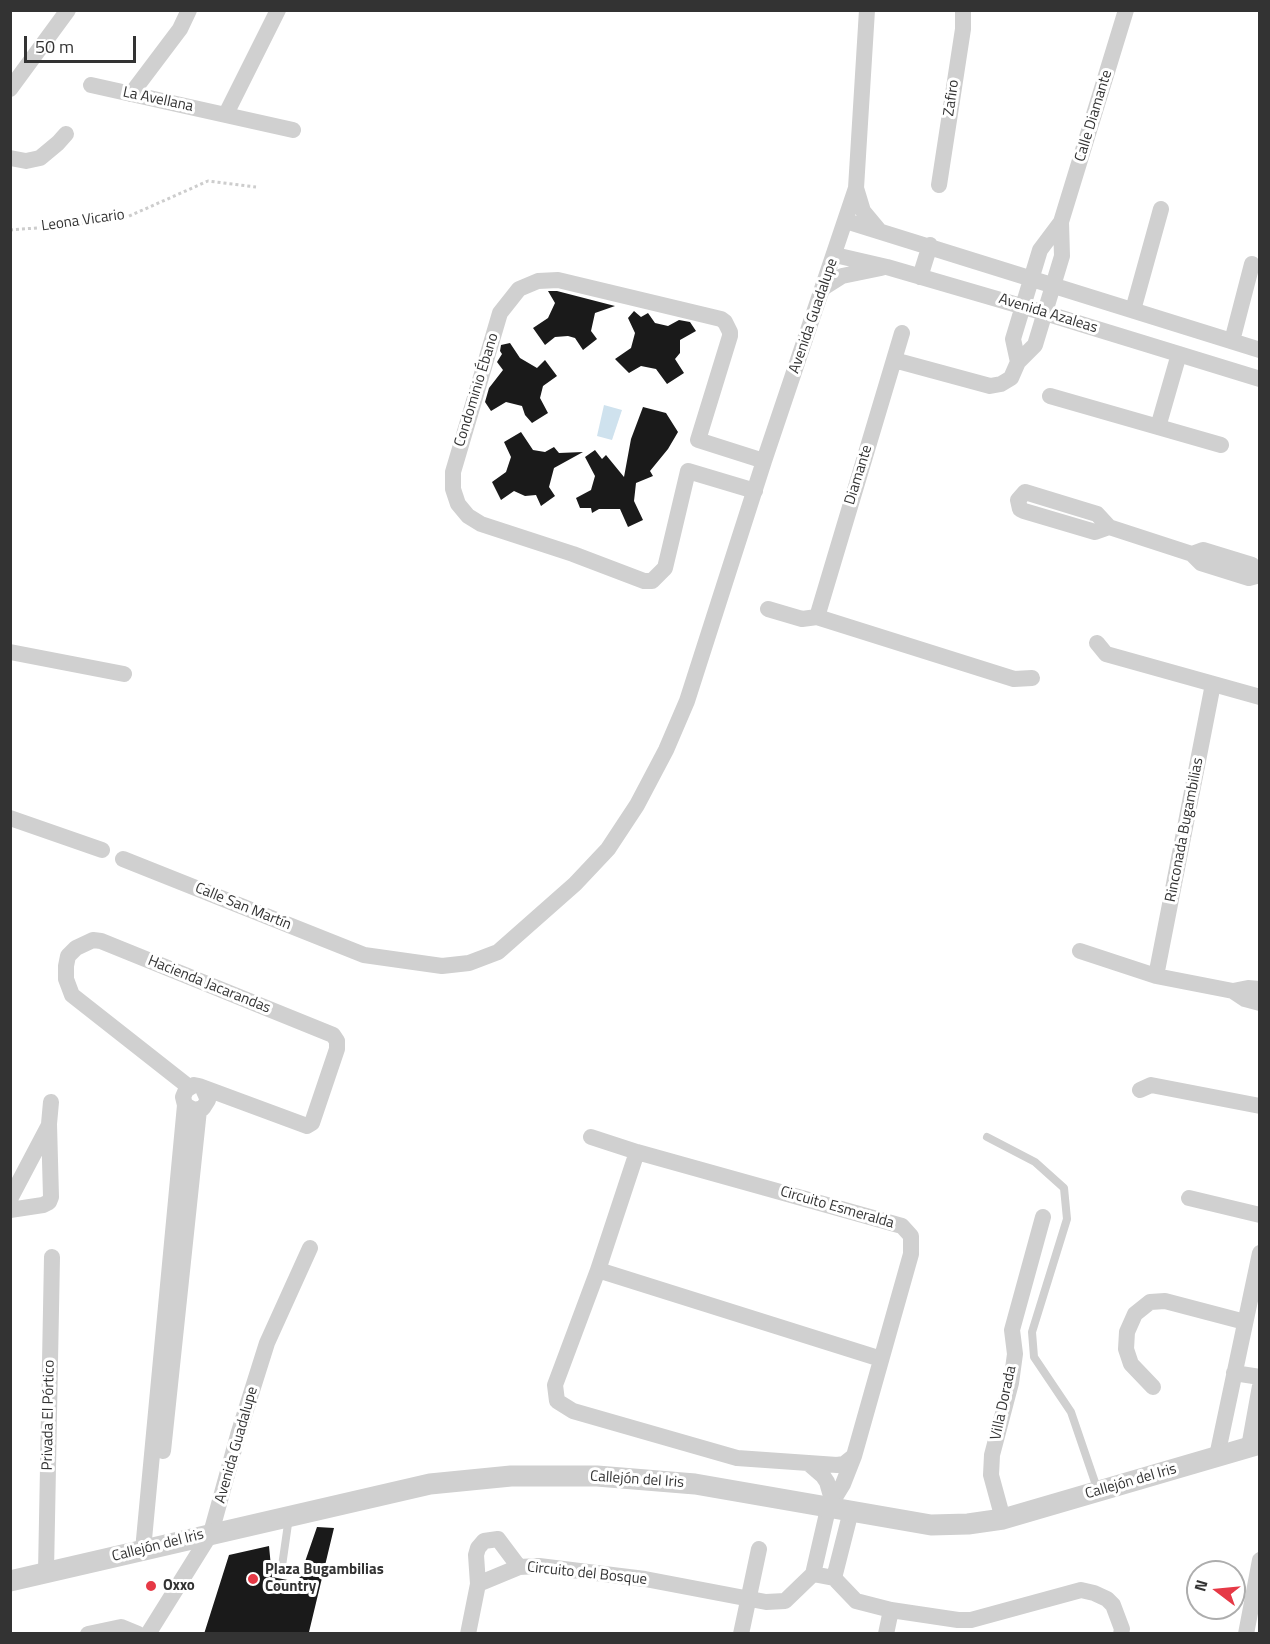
<!DOCTYPE html>
<html>
<head>
<meta charset="utf-8">
<style>
	body { margin:0 }
	#map { position:relative; width:1270px; height:1644px; overflow:hidden; background:#fff; font-family:"Titillium Web",sans-serif }
	canvas { display:block }
	.frame { position:absolute; inset:0; border:12px solid #333; pointer-events:none }
	.north { position:absolute; left:1186px; top:1560px; width:60px; height:60px; box-sizing:border-box; background:#fff; border:2px solid #adadad; border-radius:50%; rotate:286deg; font-size:16px; font-weight:700; line-height:24px; text-align:center; color:#333 }
	.north::after { content:''; display:block; margin:auto; width:21px; height:27px; background:#e63946; clip-path:polygon(50% 0,100% 100%,50% 72%,0 100%) }
	.scale { position:absolute; left:24px; top:36px; width:112px; height:27px; box-sizing:border-box; border:3px solid #333; border-top:0; padding-left:8px; font-size:18px; line-height:21px; white-space:nowrap; color:#333; -webkit-text-stroke:4px #fff; paint-order:stroke }
</style>
</head>
<body>
<div id="map">
<canvas width="1270" height="1644"></canvas>
<div class="frame"></div>
<div class="north">N</div>
<div class="scale">50 m</div>
</div>
<script>
const ctx = document.querySelector('canvas').getContext('2d');
ctx.lineJoin = 'round';
function fillPath(path, color) {
  ctx.fillStyle = color;
  ctx.fill(path, 'evenodd');
}
function shape(rows) {
  const path = new Path2D();
  for (const r of rows) {
    path.moveTo(r[0], r[1]);
    for (let i = 2; i < r.length; i += 2) path.lineTo(r[i], r[i + 1]);
  }
  return path;
}
function strokePath(path, color, width, dash) {
  ctx.strokeStyle = color;
  ctx.lineWidth = width;
  ctx.lineCap = dash ? 'butt' : 'round';
  ctx.setLineDash(dash || []);
  ctx.stroke(path);
}
function label(font, color, halo, rows, align = 'center') {
  ctx.font = font + ' "Titillium Web",sans-serif';
  ctx.lineWidth = 6;
  ctx.setLineDash([]);
  ctx.textBaseline = 'middle';
  ctx.strokeStyle = halo;
  ctx.fillStyle = color;
  for (const [text, x, y, turn = 0] of rows) {
    ctx.save();
    ctx.translate(x, y);
    ctx.rotate((+turn || 0) * Math.PI / 180);
    ctx.textAlign = isNaN(turn) ? turn : align;
    if (halo) ctx.strokeText(text, 0, 0);
    ctx.fillText(text, 0, 0);
    ctx.restore();
  }
}
const water = shape([
	[604,405,622,410,612,440,597,436]
]);
const building = shape([
	[548,291,557,291,615,306,595,313,591,331,597,339,583,350,575,338,568,336,555,337,545,345,533,328,548,318,555,303],
	[634,311,641,317,648,313,655,323,668,326,679,320,690,322,696,331,680,340,680,353,675,359,684,373,667,384,656,369,641,366,629,373,615,359,631,348,635,333,628,318],
	[510,343,520,358,537,368,545,360,557,376,543,386,540,398,548,413,532,423,525,415,522,406,506,402,491,411,485,402,489,388,503,370,497,362,502,354,500,351,501,345],
	[643,407,666,413,678,432,668,449,650,471,653,476,636,483,634,501,643,520,628,527,620,509,599,509,592,513,591,508,580,508,576,498,591,490,595,476,585,457,595,450,602,459,606,455,624,477,631,439],
	[521,432,533,450,545,452,554,447,559,453,583,452,554,468,549,487,555,496,541,506,536,495,525,496,514,491,501,500,492,482,506,472,511,457,504,442],
	[317,1527,334,1528,309,1632,204,1634,229,1555,269,1546,272,1577,298,1582]
]);
const path = shape([
	[10,230,62,226,127,217,208,181,256,187]
]);
const service = shape([
	[987,1137,1035,1162,1064,1188,1067,1219,1032,1332,1034,1357,1071,1412,1098,1491],
	[281,1573,289,1517]
]);
const minor = shape([
	[91,85,293,130],
	[10,89,68,10],
	[131,94,180,29,189,10],
	[226,114,278,10],
	[10,158,26,161,40,158,58,143,66,134],
	[939,185,963,29,963,10],
	[856,188,863,211,878,229],
	[846,221,1260,350],
	[835,255,887,267,1045,313,1260,379],
	[920,277,930,245],
	[823,288,842,276,881,268],
	[1133,310,1161,209],
	[1232,341,1252,264],
	[894,360,990,386,1001,384,1011,378,1018,362,1035,345,1062,256,1061,222,1126,10],
	[1018,362,1013,339,1040,250,1061,222],
	[1050,396,1221,445],
	[1158,427,1179,354],
	[755,491,688,471,665,568,652,581,644,581,573,554,481,524,468,516,458,504,453,489,453,472,500,313,519,289,538,281,558,280,721,319,725,322,730,332,730,336,698,440,764,461],
	[1109,527,1095,532,1024,511,1020,509,1018,500,1025,492,1097,514,1109,527,1192,554,1201,563,1249,578,1260,575],
	[1192,554,1203,550,1252,565,1258,574],
	[768,609,802,619,817,617,1014,679,1032,678],
	[817,617,902,333],
	[1097,643,1106,654,1260,697],
	[10,652,124,674],
	[10,818,102,850],
	[123,859,364,955,442,966,469,963,498,952,575,884,608,849,637,805,666,750,687,701,764,461,856,188,867,10],
	[1080,951,1156,976,1233,991,1245,999,1260,1003],
	[1156,976,1213,684],
	[1233,991,1248,988,1260,989],
	[189,1087,72,995,66,979,66,966,68,956,76,948,93,940,101,941,333,1035,337,1041,337,1049,312,1123,307,1126,199,1086,194,1085,186,1090,183,1097,185,1105,194,1110,203,1108,208,1100,203,1089],
	[1140,1090,1151,1085,1260,1106],
	[591,1137,637,1152,902,1226,911,1236,911,1254,854,1456,843,1484,829,1507],
	[637,1152,598,1270,555,1385,557,1401,573,1411,737,1458,837,1465,844,1464,854,1456],
	[1189,1198,1260,1215],
	[10,1199,49,1125],
	[10,1210,43,1205,49,1202,51,1197,49,1124,51,1102],
	[598,1270,881,1359],
	[1234,1373,1260,1377],
	[1153,1387,1131,1364,1126,1349,1127,1332,1135,1314,1150,1302,1165,1301,1245,1322],
	[1249,1447,1260,1386],
	[163,1451,199,1110],
	[1217,1456,1260,1253],
	[808,1463,823,1476,827,1482,831,1496,813,1574],
	[1003,1519,991,1475,992,1455,1011,1383,1015,1354,1012,1330,1043,1217],
	[143,1550,185,1105],
	[46,1572,52,1257],
	[834,1578,851,1511],
	[478,1584,476,1555,478,1548,484,1541,498,1539,519,1567],
	[88,1634,121,1627,138,1634],
	[148,1634,211,1533,238,1435,267,1343,310,1248],
	[468,1634,478,1584,519,1567,539,1566,645,1579,766,1602,785,1601,813,1574,834,1578,856,1601,891,1610,958,1620,971,1620,1081,1590,1094,1593,1107,1599,1113,1605,1122,1629,1121,1634],
	[741,1634,759,1549],
	[886,1634,891,1610],
	[1246,1634,1260,1560]
]);
const tertiary = shape([
	[10,1581,430,1484,511,1476,597,1476,695,1484,931,1525,968,1524,1003,1519,1260,1444]
]);
const markers = [
	[253,1579,6,"#e63946"],
	[151,1586,6,"#e63946"]
];
const streetNames = [
	["Zafiro",952,98,-82],
	["La Avellana",158,100,12],
	["Calle Diamante",1094,116,-73],
	["Leona Vicario",83,221,-8],
	["Avenida Azaleas",1048,314,17],
	["Avenida Guadalupe",814,316,-71],
	["Condominio Ébano",477,390,-73],
	["Diamante",859,475,-73],
	["Rinconada Bugambilias",1185,830,-79],
	["Calle San Martín",243,907,22],
	["Hacienda Jacarandas",209,985,22],
	["Circuito Esmeralda",837,1208,16],
	["Villa Dorada",1004,1403,-78],
	["Privada El Pórtico",49,1415,-89],
	["Avenida Guadalupe",237,1445,-74],
	["Callejón del Iris",637,1480,4],
	["Callejón del Iris",1131,1482,-16],
	["Callejón del Iris",158,1546,-14],
	["Circuito del Bosque",587,1574,6]
];
const poiNames = [
	["Plaza Bugambilias",265,1570],
	["Country",265,1587],
	["Oxxo",163,1586]
];
fillPath(water, '#cfe2ee');
fillPath(building, '#1a1a1a');
strokePath(path, '#cdcdcd', 3, [3, 3]);
strokePath(service, '#d0d0d0', 8);
strokePath(minor, '#d0d0d0', 16);
strokePath(tertiary, '#d0d0d0', 21);
for (const [x, y, r, color] of markers) {
  const dot = new Path2D();
  dot.arc(x, y, r, 0, 2 * Math.PI);
  ctx.fillStyle = color;
  ctx.fill(dot);
  strokePath(dot, '#fff', 2);
}
label('15px', '#333', '#fff', streetNames);
label('bold 15px', '#333', '#fff', poiNames, 'left');
</script>
</body>
</html>
